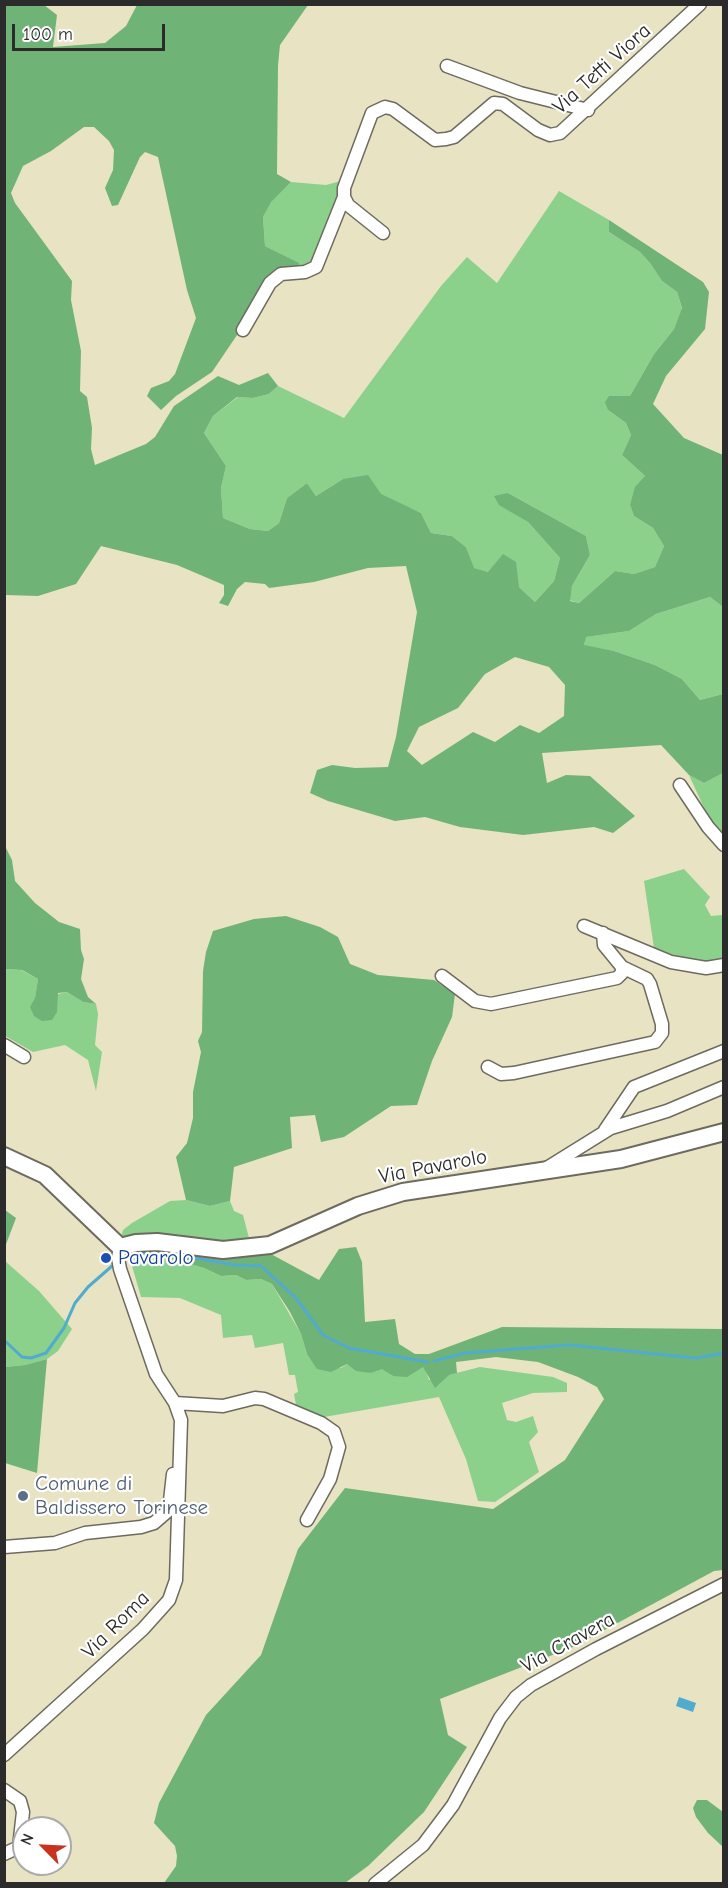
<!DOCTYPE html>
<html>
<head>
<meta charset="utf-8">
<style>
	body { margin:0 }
	#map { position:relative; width:728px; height:1888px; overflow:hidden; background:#e8e3c2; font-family:"Comic Neue",sans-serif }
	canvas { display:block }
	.frame { position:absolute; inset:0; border:6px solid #2b2b2b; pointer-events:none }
	.north { position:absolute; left:12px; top:1816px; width:60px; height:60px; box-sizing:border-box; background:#fff; border:2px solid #aaa; border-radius:50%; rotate:294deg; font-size:16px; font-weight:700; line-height:24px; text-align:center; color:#2b2b2b }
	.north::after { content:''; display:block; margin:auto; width:21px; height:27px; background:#c8321e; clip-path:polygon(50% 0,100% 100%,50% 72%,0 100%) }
	.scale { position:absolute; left:12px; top:24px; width:153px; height:27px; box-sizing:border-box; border:3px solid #2b2b2b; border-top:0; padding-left:8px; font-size:18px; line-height:21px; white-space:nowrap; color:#2b2b2b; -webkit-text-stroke:4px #fff; paint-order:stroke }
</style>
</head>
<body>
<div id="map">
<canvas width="728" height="1888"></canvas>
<div class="frame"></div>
<div class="north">N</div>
<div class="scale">100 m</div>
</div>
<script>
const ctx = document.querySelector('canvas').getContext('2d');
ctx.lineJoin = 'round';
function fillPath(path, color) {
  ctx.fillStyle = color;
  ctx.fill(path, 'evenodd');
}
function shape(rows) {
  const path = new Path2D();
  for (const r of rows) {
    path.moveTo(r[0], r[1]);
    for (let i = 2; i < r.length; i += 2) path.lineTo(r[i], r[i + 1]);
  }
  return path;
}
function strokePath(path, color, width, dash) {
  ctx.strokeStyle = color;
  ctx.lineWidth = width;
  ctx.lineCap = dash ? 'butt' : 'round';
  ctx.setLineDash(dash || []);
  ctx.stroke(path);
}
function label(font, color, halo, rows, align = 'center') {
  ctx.font = font + ' "Comic Neue",sans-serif';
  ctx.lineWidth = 4.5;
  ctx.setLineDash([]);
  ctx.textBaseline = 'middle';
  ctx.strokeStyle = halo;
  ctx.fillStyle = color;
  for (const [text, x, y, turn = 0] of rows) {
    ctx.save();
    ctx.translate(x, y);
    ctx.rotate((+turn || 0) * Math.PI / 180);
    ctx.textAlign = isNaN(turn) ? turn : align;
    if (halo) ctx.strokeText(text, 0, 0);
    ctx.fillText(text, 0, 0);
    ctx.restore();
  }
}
const green = shape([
	[341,181,341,196,314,263,298,269,298,263,265,246,263,217,270,202,291,182,326,185],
	[559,191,609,220,609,232,640,252,650,263,662,281,677,292,682,309,674,329,654,354,630,396,609,396,608,410,626,423,631,435,622,455,645,476,630,505,634,516,653,528,664,546,655,567,634,574,615,571,579,603,569,600,572,586,590,555,586,536,508,493,507,508,528,522,560,558,554,581,535,602,519,587,488,572,473,568,466,547,452,536,431,533,421,513,343,479,316,496,307,483,287,498,279,523,268,531,250,529,223,518,221,488,226,466,204,433,213,416,238,397,253,398,269,394,278,386,344,418,441,286,467,257,497,283],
	[710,597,723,607,723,694,700,700,682,679,655,665,614,651,584,646,585,637,629,631,656,614],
	[723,773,723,842,715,832,689,775,704,783],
	[684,869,710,897,705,905,711,916,723,915,723,958,712,961,686,959,654,948,644,881],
	[5,969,21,970,38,979,35,999,67,992,83,1002,96,1004,98,1014,95,1045,102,1052,96,1091,88,1060,65,1045,33,1052,5,1036],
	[186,1200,210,1206,230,1201,234,1211,243,1215,249,1238,220,1242,120,1240,123,1230,132,1223,170,1201],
	[152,1253,204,1268,221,1276,236,1275,246,1280,261,1279,272,1284,301,1334,307,1354,341,1368,347,1364,371,1373,382,1368,393,1376,424,1366,429,1380,480,1367,553,1377,567,1383,567,1392,533,1393,502,1403,507,1420,516,1422,533,1416,538,1432,529,1442,539,1472,495,1502,478,1501,466,1459,439,1397,324,1417,296,1405,294,1394,298,1392,295,1375,289,1375,283,1343,255,1348,252,1335,223,1338,221,1315,180,1298,141,1297,130,1259,134,1256],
	[5,1261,39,1291,72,1329,58,1351,47,1359,25,1365,5,1367]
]);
const forest = shape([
	[5,5,44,5,57,15,53,47,105,43,126,26,137,5,308,5,280,45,278,65,277,174,291,182,271,202,263,217,265,246,299,263,298,269,281,270,212,372,176,396,161,410,147,396,151,388,169,381,175,374,196,318,187,290,158,157,145,152,140,157,118,205,112,206,105,188,113,170,114,150,109,141,94,127,84,127,51,151,23,166,11,193,15,203,72,281,71,300,81,351,80,391,87,397,92,428,91,449,95,465,146,444,155,437,174,406,218,376,239,385,268,373,278,386,269,394,253,398,237,397,213,416,204,433,226,466,221,488,223,518,250,529,268,531,279,523,287,498,307,483,316,496,343,479,368,475,381,494,421,513,431,533,452,536,466,547,474,568,488,572,503,554,516,562,519,587,535,602,554,581,560,558,528,522,499,505,494,496,508,493,586,536,590,555,572,586,570,601,579,603,615,571,634,574,655,567,664,546,653,528,634,516,630,505,635,487,645,476,622,455,631,435,626,423,608,410,605,402,609,396,630,396,654,354,674,329,682,308,677,292,662,281,650,263,640,252,609,232,609,220,703,282,709,292,705,329,666,376,653,404,684,438,723,455,723,607,710,597,656,614,629,631,586,637,584,645,614,651,655,665,682,679,700,700,723,694,723,773,704,783,689,775,661,745,542,753,547,783,566,775,590,776,635,816,613,833,594,827,523,835,460,827,425,817,395,821,328,801,310,793,317,770,332,765,355,768,388,767,396,737,417,612,406,566,368,568,314,582,269,588,265,584,245,582,237,589,228,606,219,603,224,595,224,585,177,565,101,546,76,584,38,596,5,595],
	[515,657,549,667,565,685,564,716,539,733,520,725,495,742,473,732,422,765,407,751,419,727,458,708,485,674],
	[4,844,12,860,15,881,35,903,59,922,80,929,81,950,84,959,81,979,88,997,96,1004,83,1002,67,992,58,993,57,1012,52,1020,42,1021,34,1016,30,1007,35,998,38,979,22,970,5,969],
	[286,916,320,927,338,937,350,964,378,975,434,980,455,994,452,1017,432,1061,417,1105,391,1106,344,1137,321,1142,315,1115,290,1117,292,1148,234,1167,230,1201,210,1206,186,1200,176,1157,187,1143,193,1118,193,1092,201,1052,198,1041,202,1032,203,971,206,952,213,931,254,919],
	[5,1210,16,1218,5,1247],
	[356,1247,362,1262,365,1322,395,1319,399,1344,415,1354,429,1354,502,1327,723,1329,723,1570,714,1571,573,1647,440,1699,448,1735,467,1747,424,1812,368,1866,345,1883,164,1883,176,1866,177,1856,175,1846,154,1823,159,1803,206,1715,261,1655,298,1549,345,1488,493,1509,565,1460,604,1399,597,1387,578,1377,538,1362,496,1357,456,1362,457,1373,449,1375,435,1388,423,1367,407,1377,393,1376,382,1369,371,1373,356,1371,347,1364,331,1372,317,1369,307,1354,301,1334,290,1312,272,1284,261,1279,246,1280,236,1275,221,1276,204,1268,152,1253,154,1250,168,1249,209,1257,269,1253,319,1280,339,1249],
	[47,1359,37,1473,5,1463,5,1367,25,1365],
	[697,1800,707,1800,723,1812,723,1847,708,1833,696,1817,693,1808]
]);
const water = shape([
	[679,1697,696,1703,693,1712,676,1706]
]);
const stream = shape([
	[130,1256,155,1251,235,1265,261,1266,296,1298,323,1335,349,1348,428,1362],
	[4,1340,22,1357,31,1358,46,1353,64,1328,75,1303,88,1287,112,1266],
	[434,1361,465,1353,569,1345,696,1358,724,1353]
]);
const street = shape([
	[447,66,520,93,588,110],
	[383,233,348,205,344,197,344,188,372,113,385,107,393,109,435,140,446,139,454,137,494,103,503,104,538,130,550,135,560,133,700,4],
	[243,330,270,283,281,274,305,272,316,267,344,197],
	[680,785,708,827,724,845],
	[584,926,671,962,706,968,724,965],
	[442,976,475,1001,491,1004,617,978,622,973,622,967,604,945,603,933],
	[4,1045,24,1057],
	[488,1067,501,1074,514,1073,655,1042,662,1033,662,1024,650,984,647,979,622,967],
	[605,1130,634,1087,724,1051],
	[545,1169,611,1128,667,1111,724,1087],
	[175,1403,223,1406,255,1398,264,1399,321,1423,334,1432,339,1447,330,1479,307,1520],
	[4,1547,55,1543,85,1533,141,1527,154,1523,169,1510,173,1474],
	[4,1755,143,1629,169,1600,176,1580,181,1420,175,1403,156,1374,120,1269,118,1258,120,1247],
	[4,1790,20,1801,23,1812,19,1847,4,1854],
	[375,1884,423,1845,453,1805,500,1718,516,1697,531,1685,596,1649,724,1584]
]);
const secondary = shape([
	[4,1156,45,1175,120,1247,136,1243,157,1242,223,1250,270,1245,358,1206,403,1192,621,1159,724,1132]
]);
const markers = [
	[106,1258,6,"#1a4fb4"],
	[23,1496,6,"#5c6f8a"]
];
const streetNames = [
	["Via Tetti Viora",602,69,-42],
	["Via Pavarolo",433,1167,-11],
	["Via Roma",116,1625,-45],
	["Via Cravera",568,1643,-29]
];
const transitNames = [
	["Pavarolo",118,1258]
];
const serviceNames = [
	["Comune di",35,1484],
	["Baldissero Torinese",35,1508]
];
fillPath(green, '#8bd18b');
fillPath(forest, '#70b377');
fillPath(water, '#50abce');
strokePath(stream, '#50abce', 3);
strokePath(street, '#6d6b60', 15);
strokePath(secondary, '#6d6b60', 20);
strokePath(street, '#fff', 12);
strokePath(secondary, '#fff', 16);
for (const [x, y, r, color] of markers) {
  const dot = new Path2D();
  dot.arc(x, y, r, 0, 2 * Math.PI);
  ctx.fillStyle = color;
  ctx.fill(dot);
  strokePath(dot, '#fff', 2);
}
label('21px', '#2b2b2b', '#fff', streetNames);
label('21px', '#164399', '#fff', transitNames, 'left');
label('21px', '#4e5e75', '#fff', serviceNames, 'left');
</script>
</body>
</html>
